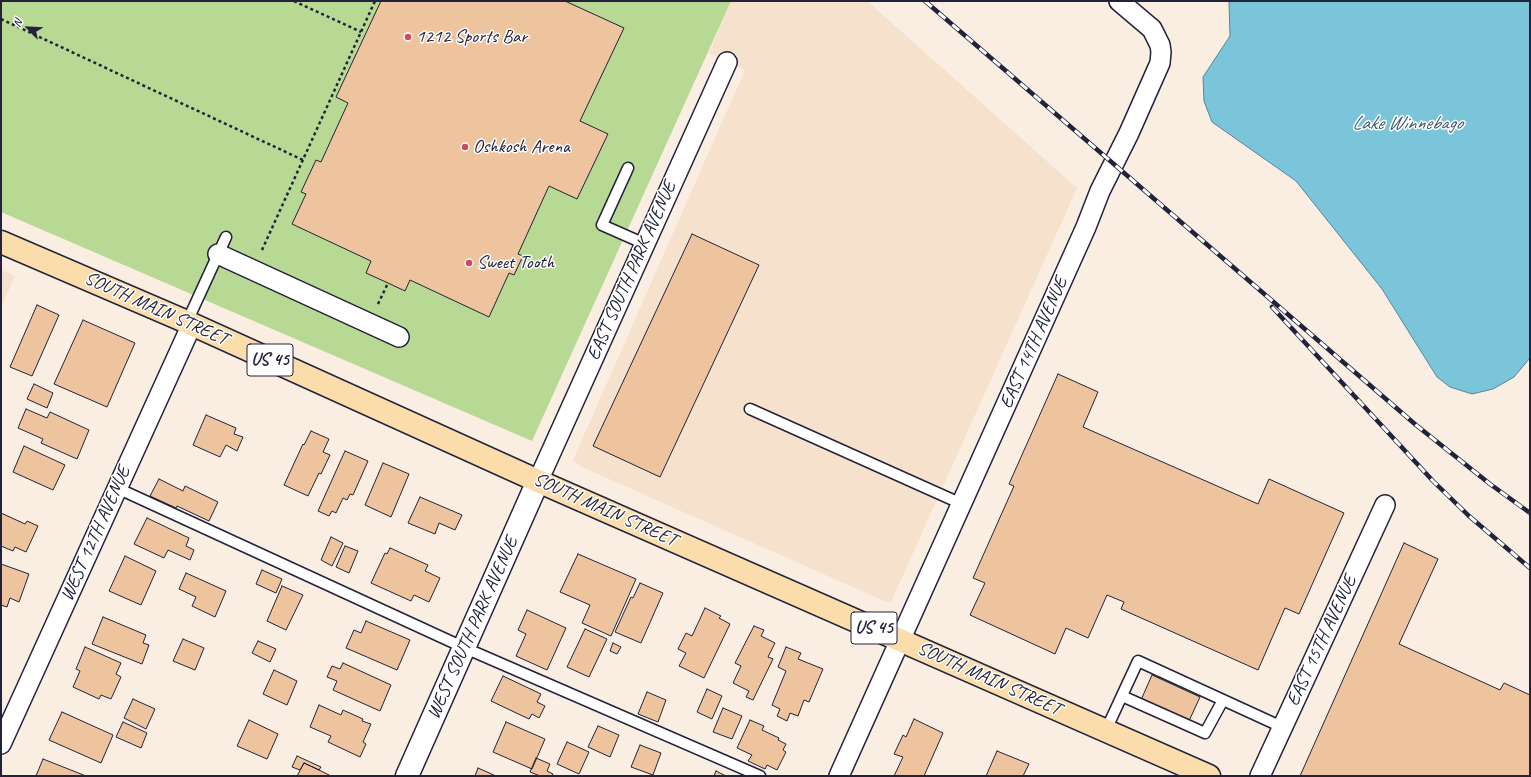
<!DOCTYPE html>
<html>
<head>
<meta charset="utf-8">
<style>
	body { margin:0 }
	#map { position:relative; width:1531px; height:777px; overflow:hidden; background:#faede2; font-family:Caveat,sans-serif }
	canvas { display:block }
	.frame { position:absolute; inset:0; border:2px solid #22223b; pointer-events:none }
	.north { position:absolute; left:8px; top:8px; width:40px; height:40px; -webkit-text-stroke:3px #fff; paint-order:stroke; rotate:294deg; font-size:11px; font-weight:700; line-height:16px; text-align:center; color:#22223b }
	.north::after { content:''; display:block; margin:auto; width:14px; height:18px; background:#22223b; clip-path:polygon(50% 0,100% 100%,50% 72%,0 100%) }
</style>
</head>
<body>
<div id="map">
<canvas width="1531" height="777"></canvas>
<div class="frame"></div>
<div class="north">N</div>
</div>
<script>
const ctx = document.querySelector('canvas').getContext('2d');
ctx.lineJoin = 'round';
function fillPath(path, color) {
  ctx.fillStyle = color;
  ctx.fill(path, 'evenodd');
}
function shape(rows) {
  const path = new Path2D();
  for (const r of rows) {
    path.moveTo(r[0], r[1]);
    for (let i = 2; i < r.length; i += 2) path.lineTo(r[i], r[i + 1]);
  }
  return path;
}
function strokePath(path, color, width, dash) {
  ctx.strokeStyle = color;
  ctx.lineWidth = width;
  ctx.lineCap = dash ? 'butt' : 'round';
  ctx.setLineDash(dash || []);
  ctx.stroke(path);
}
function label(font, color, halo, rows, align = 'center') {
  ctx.font = font + ' Caveat,sans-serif';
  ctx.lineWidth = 3;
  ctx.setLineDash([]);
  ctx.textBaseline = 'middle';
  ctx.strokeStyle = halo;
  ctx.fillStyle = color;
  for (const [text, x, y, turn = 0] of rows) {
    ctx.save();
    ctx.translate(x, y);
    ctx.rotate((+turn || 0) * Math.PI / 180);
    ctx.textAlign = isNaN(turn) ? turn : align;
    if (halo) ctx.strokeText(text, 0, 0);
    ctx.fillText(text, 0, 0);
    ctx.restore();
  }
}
const built = shape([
	[731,1,867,1,1077,188,891,602,882,600,582,467,573,460,745,70,709,53],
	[1,270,15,276,1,307]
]);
const green = shape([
	[1,1,731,1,532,441,1,212]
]);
const water = shape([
	[1229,1,1530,1,1530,358,1514,377,1493,389,1472,394,1450,387,1437,377,1382,289,1296,181,1212,122,1204,101,1203,77,1230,36,1229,1]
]);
const building = shape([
	[381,1,565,1,624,28,580,121,608,134,577,199,549,186,518,254,523,256,514,275,509,273,489,317,410,280,405,291,388,283,366,273,371,261,292,224,306,194,301,192,316,160,321,162,348,103,336,97,381,1],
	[692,234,759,265,660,477,593,446,692,234],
	[37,305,59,315,32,376,10,367,37,305],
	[83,320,135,343,107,407,54,384,83,320],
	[1058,374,1098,392,1083,427,1258,504,1269,479,1344,513,1299,614,1285,608,1258,670,1121,609,1124,602,1107,595,1088,638,1066,628,1055,654,970,615,985,583,973,578,1014,486,1009,484,1058,374],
	[34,384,53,393,47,408,27,399,34,384],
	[26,409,47,418,50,412,89,430,77,459,41,443,43,439,18,428,26,409],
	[206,415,236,428,234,434,243,437,237,451,226,445,220,457,193,445,206,415],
	[311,431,329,439,323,452,330,455,321,474,319,473,308,496,284,485,303,444,304,445,311,431],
	[24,446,65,465,53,490,13,472,24,446],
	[345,451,368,461,353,495,350,494,347,500,343,498,336,513,332,511,329,516,318,511,345,451],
	[383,463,409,474,391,517,365,505,383,463],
	[159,479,183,491,185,486,218,502,209,521,177,506,176,508,150,496,159,479],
	[420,497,462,515,455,530,439,523,435,534,408,523,420,497],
	[1,513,25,524,27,521,38,526,26,552,15,547,13,551,1,546,1,513],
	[147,518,189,538,186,546,194,550,190,560,168,550,164,558,134,544,147,518],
	[331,537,343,543,332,566,321,560,331,537],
	[1404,543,1438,559,1399,644,1500,690,1504,683,1530,695,1530,776,1300,776,1404,543],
	[345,546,358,551,349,573,336,567,345,546],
	[390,548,428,565,425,571,440,578,429,602,414,595,411,601,371,583,385,553,387,554,390,548],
	[578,554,636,579,611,636,582,623,590,605,560,592,578,554],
	[125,556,156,571,141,605,109,591,125,556],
	[1,564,29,574,19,602,10,598,7,607,1,605,1,564],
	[262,570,282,579,276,593,256,584,262,570],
	[186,573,226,591,215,617,192,606,196,597,179,589,186,573],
	[640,583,663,593,641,643,615,632,631,597,633,598,640,583],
	[282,586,303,595,286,630,267,621,282,586],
	[705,608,721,616,719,618,730,624,704,678,679,666,686,653,678,649,686,633,692,636,705,608],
	[527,610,566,628,547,670,516,656,526,634,518,630,527,610],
	[103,617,146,635,143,643,149,645,142,664,92,644,103,617],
	[366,621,410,640,397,670,346,648,354,630,361,633,366,621],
	[754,626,764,630,761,636,775,643,768,657,773,659,753,700,746,697,749,691,733,683,741,666,735,663,754,626],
	[585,629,607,639,589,677,567,667,585,629],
	[183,639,204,648,195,670,173,661,183,639],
	[258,641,276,649,270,662,252,653,258,641],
	[613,643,621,647,617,654,610,651,613,643],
	[85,647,121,663,116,674,121,677,111,699,101,695,99,699,73,687,80,671,76,669,85,647],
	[786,647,801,653,798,659,823,669,809,702,804,700,798,716,790,713,787,721,777,716,780,709,772,705,786,671,778,667,786,647],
	[343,663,391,685,380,711,333,690,337,681,327,677,332,666,340,669,343,663],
	[274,670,297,681,287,705,263,694,274,670],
	[1152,675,1200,697,1189,721,1141,700,1152,675],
	[503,676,541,694,537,702,545,706,539,718,532,714,529,719,491,701,503,676],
	[707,689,722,696,712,719,697,712,707,689],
	[647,692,666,700,658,722,638,714,647,692],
	[133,699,155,709,146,729,124,718,133,699],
	[319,705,341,715,343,710,363,719,362,721,371,724,363,742,366,744,360,757,328,742,331,736,310,727,319,705],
	[723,708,742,716,732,739,713,732,723,708],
	[62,712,113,735,101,763,49,740,62,712],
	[914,719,943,733,924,776,894,776,903,757,894,754,903,735,906,737,914,719],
	[249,720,278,734,267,759,237,746,249,720],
	[750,720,764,726,762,730,779,738,778,740,786,744,783,750,786,752,777,770,767,765,765,769,748,761,752,755,737,748,750,720],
	[123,722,147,733,141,748,116,737,123,722],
	[506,722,545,739,532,769,493,752,506,722],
	[598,726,619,735,610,757,588,747,598,726],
	[567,742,589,752,579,774,557,764,567,742],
	[640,745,661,753,653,775,631,767,640,745],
	[997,751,1029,764,1023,776,986,776,997,751],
	[297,756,321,767,319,770,304,763,300,770,292,767,297,756],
	[536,758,550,764,547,771,553,774,552,776,540,776,530,772,536,758],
	[43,759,86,776,36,776,43,759],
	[304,763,319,770,331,776,297,776,304,763],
	[478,768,496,776,475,776,478,768],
	[716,771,726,776,714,776,716,771]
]);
const path = shape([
	[294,1,361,32],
	[1,19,303,160],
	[262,250,375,1],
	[378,304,388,283]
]);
const lane = shape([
	[628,168,602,225,645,244],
	[187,322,226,237],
	[750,409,962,504],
	[117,488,465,648,760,776],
	[1122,696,1205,733,1223,700],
	[1106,730,1138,661,1282,727]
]);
const street = shape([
	[218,254,399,337],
	[538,481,727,62],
	[1,744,192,324],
	[839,776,1086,227,1100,191,1129,133,1160,63,1161,52,1160,45,1152,29,1119,1],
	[1260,776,1385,505]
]);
const secondary = shape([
	[407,776,538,481]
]);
const primary = shape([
	[1,242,187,322,538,481,1209,776]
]);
const rail = shape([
	[925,1,1416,425,1490,484,1530,513],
	[1272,307,1433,481,1469,516,1530,568]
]);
const markers = [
	[408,37,4,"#d1495b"],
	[465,147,4,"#d1495b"],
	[469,263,4,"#d1495b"]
];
const shields = [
	[270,360,46],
	[874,628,46]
];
const shieldNames = [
	["US 45",270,360],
	["US 45",874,628]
];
const poiNames = [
	["1212 Sports Bar",416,37],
	["Oshkosh Arena",473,147],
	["Sweet Tooth",477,263]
];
const streetNames = [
	["EAST SOUTH PARK AVENUE",632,271,-66],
	["SOUTH MAIN STREET",156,309,24],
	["EAST 14TH AVENUE",1034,343,-66],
	["SOUTH MAIN STREET",605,510,24],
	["WEST 12TH AVENUE",96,534,-66],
	["WEST SOUTH PARK AVENUE",473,628,-66],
	["EAST 15TH AVENUE",1322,641,-65],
	["SOUTH MAIN STREET",989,679,24]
];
const waterNames = [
	["Lake Winnebago",1407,124]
];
fillPath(built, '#f6e1cd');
fillPath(green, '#b7d993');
fillPath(water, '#7ac5d9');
strokePath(water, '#57849a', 1);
fillPath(building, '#edc49d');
strokePath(building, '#22223b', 1);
strokePath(lane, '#22223b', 13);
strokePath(street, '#22223b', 22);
strokePath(secondary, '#22223b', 25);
strokePath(primary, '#22223b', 25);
strokePath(path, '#22223b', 2.5, [3, 3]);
strokePath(lane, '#fff', 10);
strokePath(street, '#fff', 19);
strokePath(secondary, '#fff', 22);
strokePath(primary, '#fbddab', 22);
strokePath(rail, '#22223b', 4.5);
strokePath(rail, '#fff', 3, [9]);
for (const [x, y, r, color] of markers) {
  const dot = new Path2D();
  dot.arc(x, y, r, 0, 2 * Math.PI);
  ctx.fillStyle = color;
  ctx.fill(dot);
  strokePath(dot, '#fff', 1.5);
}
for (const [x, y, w] of shields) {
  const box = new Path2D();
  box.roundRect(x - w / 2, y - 16, w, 32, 3);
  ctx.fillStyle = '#fff';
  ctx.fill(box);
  strokePath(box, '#22223b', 1);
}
label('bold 18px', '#22223b', null, shieldNames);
label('19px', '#22223b', '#fff', poiNames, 'left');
label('19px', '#22223b', '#fff', streetNames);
label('italic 20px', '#415b72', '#fff', waterNames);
</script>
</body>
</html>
